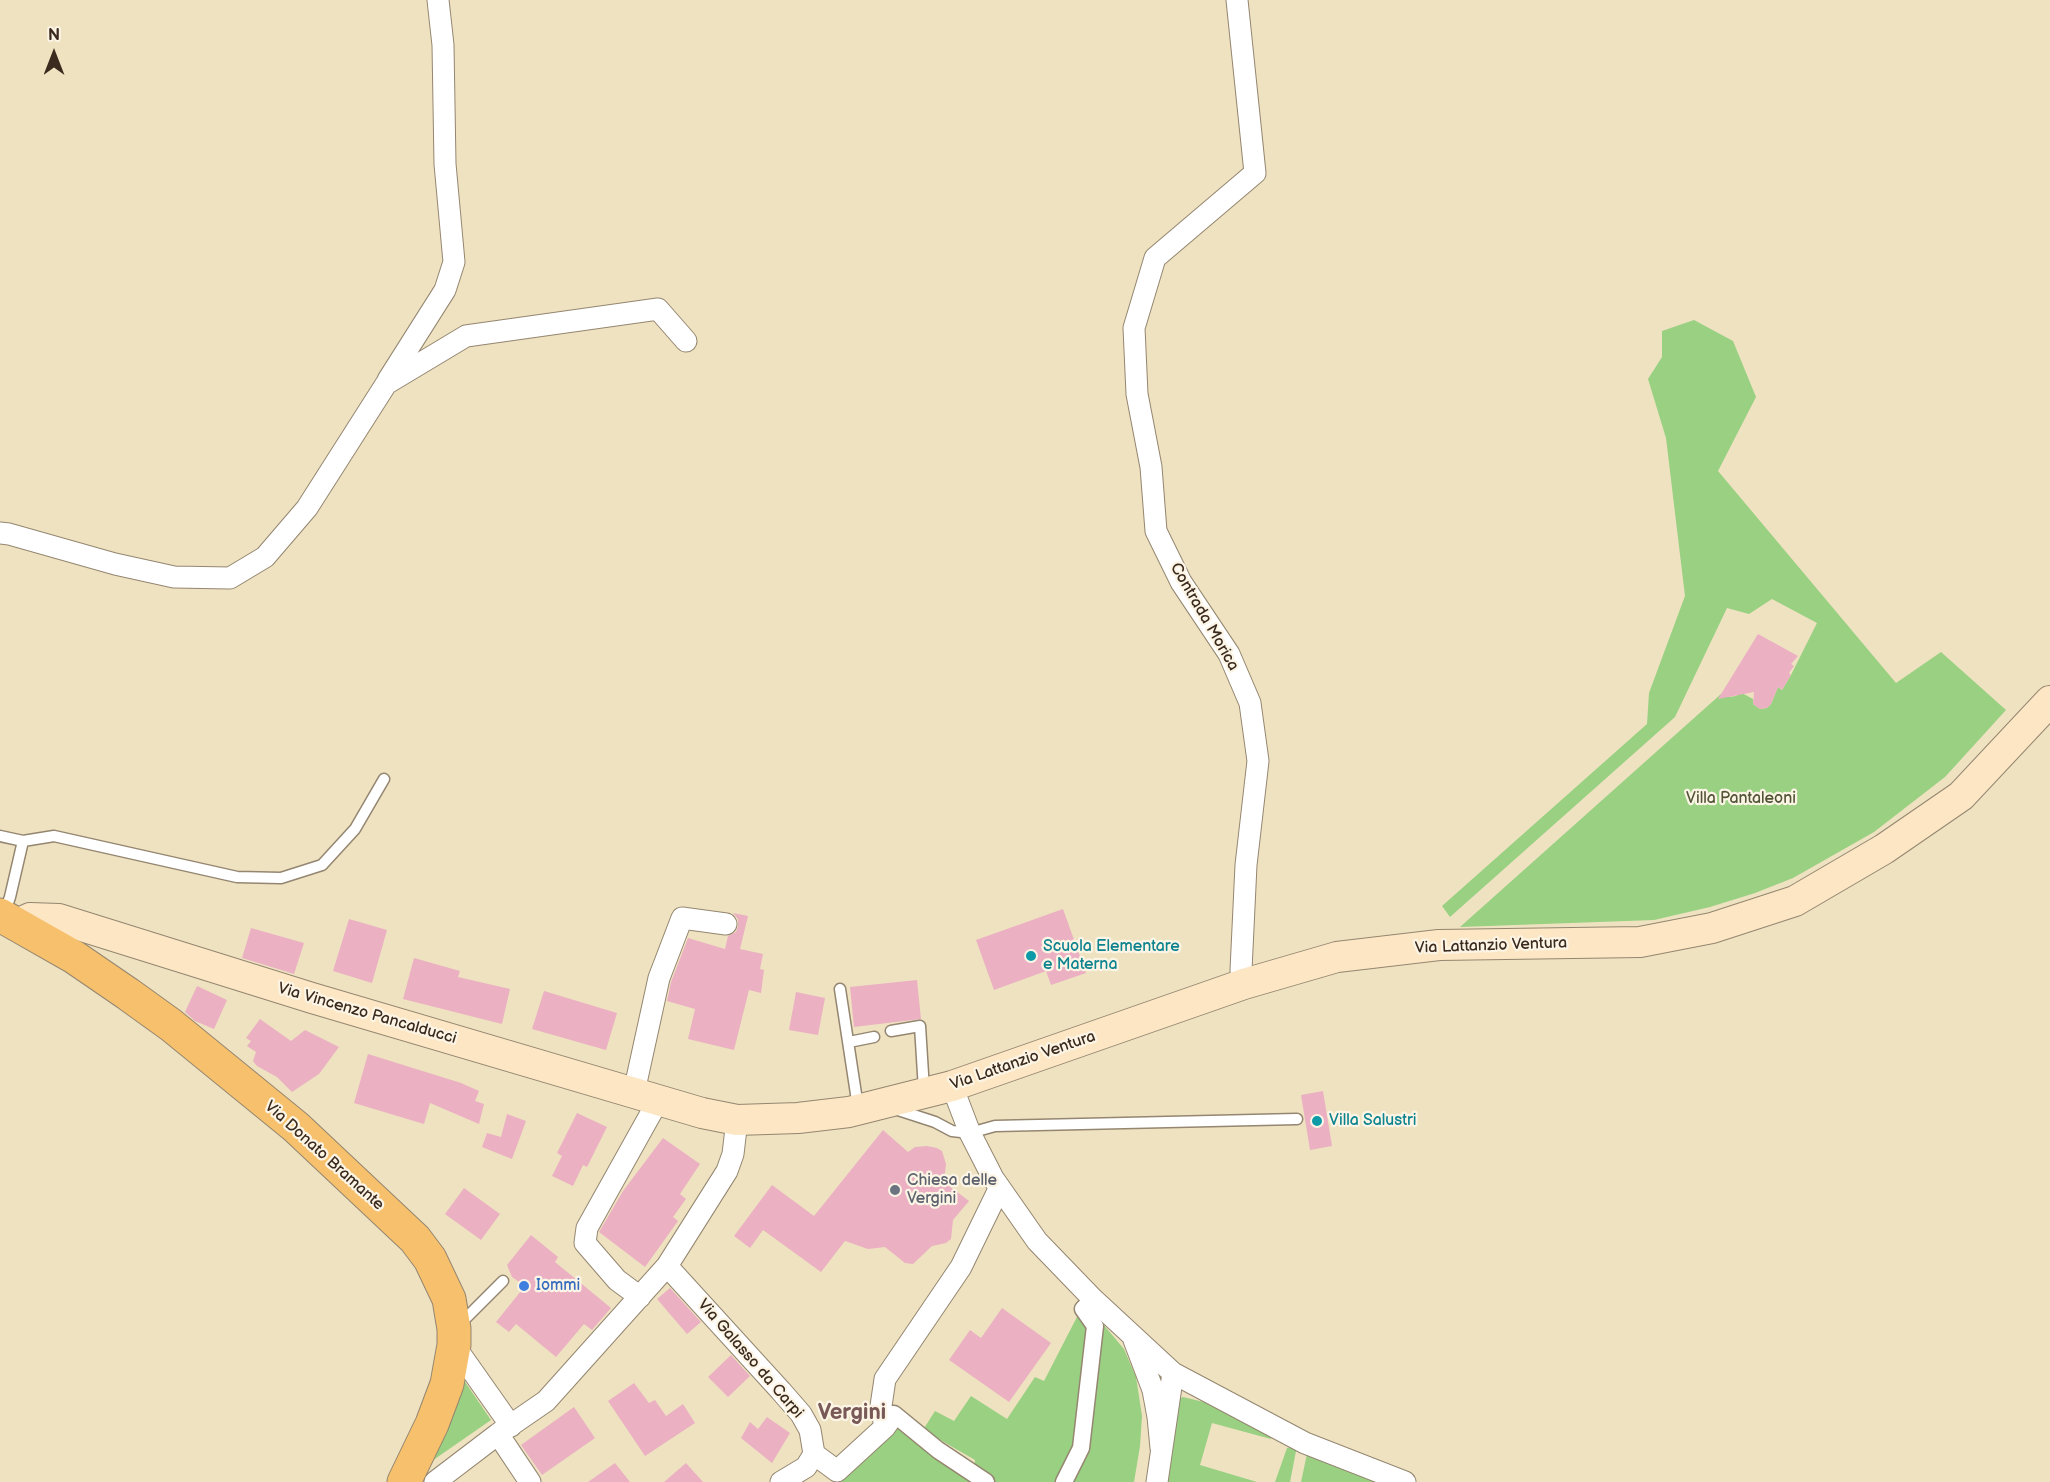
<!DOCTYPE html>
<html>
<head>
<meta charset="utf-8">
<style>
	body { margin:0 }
	#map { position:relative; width:2050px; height:1482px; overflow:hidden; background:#eee2c1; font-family:"Balsamiq Sans",sans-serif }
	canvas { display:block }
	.north { position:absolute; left:24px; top:24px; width:60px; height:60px; -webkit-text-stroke:4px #fcf5e5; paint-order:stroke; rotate:0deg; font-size:16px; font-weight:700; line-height:24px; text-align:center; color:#3b2a1e }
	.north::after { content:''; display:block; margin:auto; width:21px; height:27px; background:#3b2a1e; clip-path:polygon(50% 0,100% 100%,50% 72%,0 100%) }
</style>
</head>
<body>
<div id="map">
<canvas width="2050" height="1482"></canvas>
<div class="north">N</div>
</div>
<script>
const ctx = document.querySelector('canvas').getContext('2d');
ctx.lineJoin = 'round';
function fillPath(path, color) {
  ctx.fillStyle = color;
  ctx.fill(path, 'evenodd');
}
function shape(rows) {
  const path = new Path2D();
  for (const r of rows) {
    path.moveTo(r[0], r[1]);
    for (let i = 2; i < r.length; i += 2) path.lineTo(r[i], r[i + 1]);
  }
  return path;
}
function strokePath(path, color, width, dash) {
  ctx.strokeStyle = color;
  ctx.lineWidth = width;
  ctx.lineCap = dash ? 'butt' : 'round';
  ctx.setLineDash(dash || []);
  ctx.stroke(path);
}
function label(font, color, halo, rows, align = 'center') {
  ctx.font = font + ' "Balsamiq Sans",sans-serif';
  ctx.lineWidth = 4.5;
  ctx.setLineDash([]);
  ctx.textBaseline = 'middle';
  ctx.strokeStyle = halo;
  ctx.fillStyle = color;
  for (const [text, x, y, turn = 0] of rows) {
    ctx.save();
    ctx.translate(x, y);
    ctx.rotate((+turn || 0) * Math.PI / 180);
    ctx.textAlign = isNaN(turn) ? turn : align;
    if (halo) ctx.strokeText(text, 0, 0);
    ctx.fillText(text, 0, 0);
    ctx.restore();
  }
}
const green = shape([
	[1694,320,1733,341,1756,397,1718,471,1896,683,1941,652,2006,710,1945,777,1874,832,1793,878,1755,893,1710,907,1654,920,1460,927,1721,694,1729,697,1736,696,1740,692,1753,699,1753,704,1760,709,1767,708,1771,704,1778,687,1782,690,1791,675,1817,623,1772,599,1749,614,1727,608,1675,717,1450,917,1442,906,1647,724,1649,693,1685,596,1666,438,1648,379,1662,357,1662,331],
	[1079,1313,1086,1324,1075,1442,1058,1482,995,1482,974,1470,975,1460,923,1430,935,1411,954,1421,971,1396,1007,1419,1035,1377,1044,1381],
	[1102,1323,1124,1349,1136,1377,1142,1416,1140,1446,1134,1482,1070,1482],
	[463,1379,491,1420,429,1463],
	[1183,1397,1208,1403,1270,1435,1271,1439,1212,1423,1200,1465,1257,1482,1164,1482,1175,1401],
	[891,1423,965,1478,972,1482,841,1482],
	[1291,1447,1295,1448,1296,1451,1290,1482,1275,1482,1287,1448],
	[1307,1454,1379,1482,1301,1482]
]);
const building = shape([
	[1758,634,1798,656,1791,664,1794,666,1789,673,1791,675,1782,690,1778,687,1771,704,1767,708,1760,709,1753,704,1754,692,1718,699],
	[1063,909,1086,973,1051,985,1046,971,994,990,976,940],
	[733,913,748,916,740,949,763,954,760,969,764,970,761,993,749,990,734,1050,688,1039,695,1009,667,1001,671,982,688,938,725,949,728,936,736,932,738,926,738,919],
	[349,919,387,930,372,983,333,971],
	[251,928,304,943,294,974,242,958],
	[414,958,460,971,458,977,510,989,502,1024,403,999],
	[917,980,921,1019,854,1027,850,987],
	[197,986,227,1000,214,1029,195,1021,185,1012],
	[544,991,617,1013,606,1050,532,1029],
	[796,992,825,998,818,1035,789,1030],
	[260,1019,291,1041,305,1030,339,1047,319,1074,292,1092,277,1077,257,1066,253,1061,256,1052,247,1046,251,1041,246,1038],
	[368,1054,461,1083,479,1091,475,1101,484,1104,479,1124,430,1103,424,1124,354,1103],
	[1323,1091,1332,1146,1310,1150,1301,1095],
	[577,1113,607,1127,587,1167,583,1165,573,1186,552,1176,562,1156,557,1153],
	[507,1114,526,1121,512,1159,482,1147,487,1133,501,1137],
	[883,1130,908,1152,915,1147,927,1146,937,1148,942,1151,946,1164,944,1182,969,1201,953,1220,951,1239,946,1243,932,1246,913,1264,905,1263,885,1247,868,1249,845,1241,821,1272,763,1230,750,1248,734,1236,772,1185,814,1216],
	[663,1138,700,1164,680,1194,686,1199,673,1217,678,1221,645,1267,599,1232,623,1191],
	[464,1188,500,1214,481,1240,445,1214],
	[531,1235,558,1257,555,1262,611,1308,592,1330,584,1324,556,1357,516,1324,509,1332,496,1322,525,1286,512,1277,507,1265],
	[670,1288,701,1322,687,1334,657,1299],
	[1002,1308,1051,1343,1009,1402,949,1360,970,1330,981,1338],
	[731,1355,750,1376,728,1397,708,1377],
	[634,1383,649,1403,655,1400,666,1416,683,1404,695,1423,645,1456,608,1401],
	[574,1407,595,1438,542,1475,521,1445],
	[767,1417,790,1433,772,1463,741,1438,750,1422,758,1429],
	[615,1463,630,1482,588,1482],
	[686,1463,703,1482,664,1482]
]);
const service = shape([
	[0,836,23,841,10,897,4,914],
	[23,841,54,836,237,877,281,878,322,865,355,829,384,779],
	[840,989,858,1107],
	[891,1031,920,1026,924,1090],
	[849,1042,874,1037],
	[895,1109,935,1122,952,1131,970,1133,995,1126,1297,1119],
	[459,1325,503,1281]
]);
const pedestrian = shape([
	[894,1414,938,1450,986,1482],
	[1064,1482,1081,1448,1095,1326,1083,1309,1093,1299]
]);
const minor = shape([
	[1237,0,1255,173,1155,258,1134,328,1137,394,1151,467,1156,531,1181,582,1229,654,1250,703,1258,761,1246,865,1241,970,1244,984],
	[388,380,445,290,454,262,445,164,443,45,438,0],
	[0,533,9,534,115,564,174,577,230,578,265,557,307,508,386,384,466,336,658,309,686,341],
	[952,1086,970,1133,993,1178,1037,1241,1093,1299,1173,1373,1305,1443,1405,1482],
	[634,1092,659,978,682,918,726,924],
	[667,1266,781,1391,801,1414,810,1430,814,1454,806,1467,781,1482],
	[640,1297,617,1280,585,1243,587,1228,659,1099],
	[1134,1340,1153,1390,1158,1417,1161,1448],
	[454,1345,511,1426],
	[885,1427,881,1406,885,1379,961,1267,999,1189],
	[498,1434,530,1482],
	[814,1454,837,1471,885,1427,892,1417],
	[435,1482,498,1434,546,1401,667,1266,727,1171,733,1154,737,1120],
	[1157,1482,1173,1373]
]);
const secondary = shape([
	[17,924,30,918,59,919,312,998,702,1113,737,1120,798,1118,849,1112,952,1086,1244,984,1337,957,1439,945,1640,942,1712,928,1795,901,1884,849,1961,796,2050,701]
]);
const primary = shape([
	[0,915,74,957,128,994,171,1025,296,1127,415,1239,430,1259,449,1299,454,1329,454,1345,447,1384,432,1424,404,1482]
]);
const markers = [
	[1031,956,6,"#0f9aa8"],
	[1317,1121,6,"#0f9aa8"],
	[895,1190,6,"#6b7280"],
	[524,1286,6,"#3f7fe0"]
];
const streetNames = [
	["Contrada Morica",1204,617,60],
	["Via Lattanzio Ventura",1491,946,-2],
	["Via Vincenzo Pancalducci",367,1014,16],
	["Via Lattanzio Ventura",1023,1061,-19],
	["Via Donato Bramante",324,1156,42],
	["Via Galasso da Carpi",750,1359,49]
];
const parkNames = [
	["Villa Pantaleoni",1741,799]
];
const cultureNames = [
	["Scuola Elementare",1043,947],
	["e Materna",1043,965],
	["Villa Salustri",1329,1121]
];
const worshipNames = [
	["Chiesa delle",907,1181],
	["Vergini",907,1199]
];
const shopNames = [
	["Iommi",536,1286]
];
const districtNames = [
	["Vergini",852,1413]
];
fillPath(green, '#99d082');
fillPath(building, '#ebb0c2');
strokePath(service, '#948670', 13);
strokePath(pedestrian, '#948670', 19);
strokePath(minor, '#948670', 23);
strokePath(secondary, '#948670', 32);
strokePath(primary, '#948670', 35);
strokePath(service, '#fff', 10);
strokePath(pedestrian, '#fff', 16);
strokePath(minor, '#fff', 21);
strokePath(secondary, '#fce6c4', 30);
strokePath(primary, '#f7c06c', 33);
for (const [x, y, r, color] of markers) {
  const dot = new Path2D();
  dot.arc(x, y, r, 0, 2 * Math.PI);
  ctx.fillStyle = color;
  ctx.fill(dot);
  strokePath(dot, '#fcf5e5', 2);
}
label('16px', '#3b2a1e', '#fcf5e5', streetNames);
label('16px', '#525437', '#fcf5e5', parkNames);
label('16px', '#0d838f', '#fcf5e5', cultureNames, 'left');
label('16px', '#5b616d', '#fcf5e5', worshipNames, 'left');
label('16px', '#366cbe', '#fcf5e5', shopNames, 'left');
label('bold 22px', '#795957', '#fcf5e5', districtNames);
</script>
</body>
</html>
